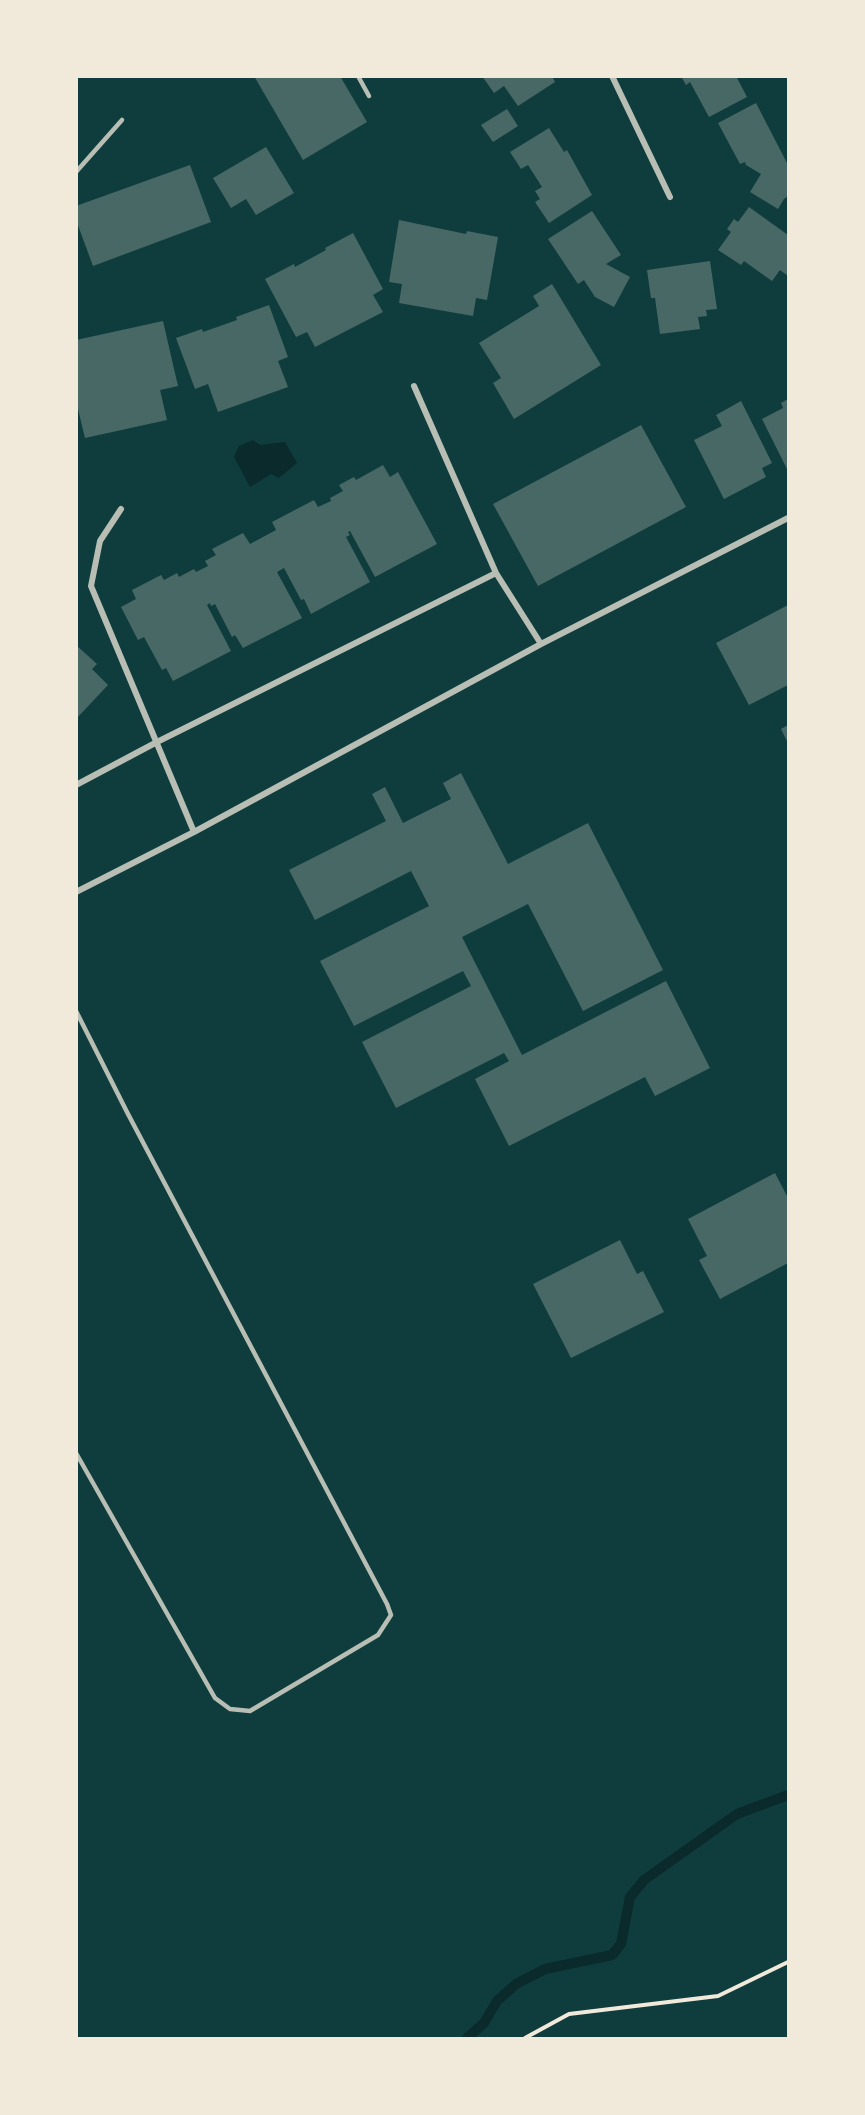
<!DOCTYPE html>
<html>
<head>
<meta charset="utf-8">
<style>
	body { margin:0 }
	#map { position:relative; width:865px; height:2115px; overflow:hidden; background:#0f3d3e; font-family:Roboto,sans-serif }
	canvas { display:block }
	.frame { position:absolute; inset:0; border:78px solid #f1e9da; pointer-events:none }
</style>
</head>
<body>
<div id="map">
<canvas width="865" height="2115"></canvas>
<div class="frame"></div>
</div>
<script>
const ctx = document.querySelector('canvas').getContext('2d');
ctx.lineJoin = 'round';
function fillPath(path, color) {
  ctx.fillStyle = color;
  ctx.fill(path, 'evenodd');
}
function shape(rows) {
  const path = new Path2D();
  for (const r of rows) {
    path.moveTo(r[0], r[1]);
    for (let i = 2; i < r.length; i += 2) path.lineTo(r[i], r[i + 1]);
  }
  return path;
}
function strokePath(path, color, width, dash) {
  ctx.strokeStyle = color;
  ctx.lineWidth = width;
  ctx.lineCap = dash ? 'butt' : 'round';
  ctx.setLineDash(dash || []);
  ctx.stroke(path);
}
const water = shape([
	[253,440,260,445,285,442,297,463,279,478,271,474,250,487,234,457,239,446]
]);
const stream = shape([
	[467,2038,484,2023,497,2001,516,1984,545,1969,612,1955,621,1944,630,1897,644,1880,737,1814,788,1795]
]);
const building = shape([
	[254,76,340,76,367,122,303,160],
	[482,76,552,76,555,82,518,106,504,86,494,93],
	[681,76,736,76,747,97,709,117,690,82,686,85],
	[756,103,788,165,788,196,784,199,778,209,750,192,761,174,746,165,745,162,740,164,718,123],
	[507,109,518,126,493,142,481,125],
	[549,128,564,152,567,150,592,195,549,223,535,202,540,199,535,191,542,187,528,165,521,169,510,152],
	[266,147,294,193,256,215,246,199,231,208,213,178],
	[190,165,211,222,93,266,76,220,76,206],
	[749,207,788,235,788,276,780,270,772,281,744,261,741,265,718,250,731,232,727,229,734,219,738,222],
	[592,211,621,255,606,264,630,277,614,307,595,297,584,280,578,284,548,239],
	[399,220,466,234,467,231,498,237,487,300,476,298,473,316,399,303,402,284,389,282],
	[353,233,383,289,373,295,383,312,315,347,307,332,296,337,265,279,294,264,295,267,326,250,325,248],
	[710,261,717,309,706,310,707,316,698,317,700,329,660,334,655,298,651,298,647,270],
	[552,284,601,365,514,419,493,383,501,378,479,343,539,306,533,296],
	[269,305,288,357,278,361,288,387,218,412,208,384,195,389,176,338,202,329,203,332,237,320,236,317],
	[163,321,178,386,160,390,167,420,85,438,78,409,76,409,76,340],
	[788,399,788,471,762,419,783,408,781,403],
	[741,401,772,463,762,468,766,477,724,499,694,440,722,426,716,415],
	[641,425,686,507,538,586,493,504],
	[383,465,390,477,398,472,437,544,375,577,350,531,348,532,350,535,346,537,370,582,311,614,304,599,301,600,284,568,277,572,302,618,243,648,235,635,232,637,215,604,211,606,210,603,207,605,231,651,173,681,166,668,162,670,144,637,138,640,121,607,136,599,132,590,161,575,164,580,177,573,179,577,194,569,196,572,208,566,205,561,216,555,212,549,243,533,250,544,276,530,272,522,314,500,318,507,331,501,330,498,343,491,339,485,354,477,356,480],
	[788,605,788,685,749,705,716,643],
	[76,645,97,664,92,669,108,685,76,719],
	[788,725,788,743,781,729],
	[461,773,508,864,588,823,663,970,583,1011,528,904,462,937,522,1055,666,981,710,1068,655,1096,645,1077,509,1146,475,1079,509,1061,504,1053,396,1108,362,1042,471,986,463,971,354,1026,320,961,429,906,411,871,315,920,289,870,386,821,372,794,385,787,403,823,451,799,443,783],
	[775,1173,788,1198,788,1263,720,1299,699,1260,707,1256,688,1219],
	[620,1240,637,1274,643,1271,664,1312,571,1358,533,1284]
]);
const path = shape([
	[525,2038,569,2014,718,1996,788,1962]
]);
const service = shape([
	[358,76,369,96],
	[76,172,122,120],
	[76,1011,128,1114,387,1604,391,1615,378,1635,250,1711,230,1709,215,1698,76,1453]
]);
const minor = shape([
	[612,76,670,197],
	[414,386,496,573,541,644],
	[121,509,100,541,91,586,194,832],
	[76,785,157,742,496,573],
	[76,892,194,832,541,644,788,518]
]);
fillPath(water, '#0a2a2b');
strokePath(stream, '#0a2a2b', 10);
fillPath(building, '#486865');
strokePath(path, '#f1e9da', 4);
strokePath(service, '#b8beb3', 4.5);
strokePath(minor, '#b8beb3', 6);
</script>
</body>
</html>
